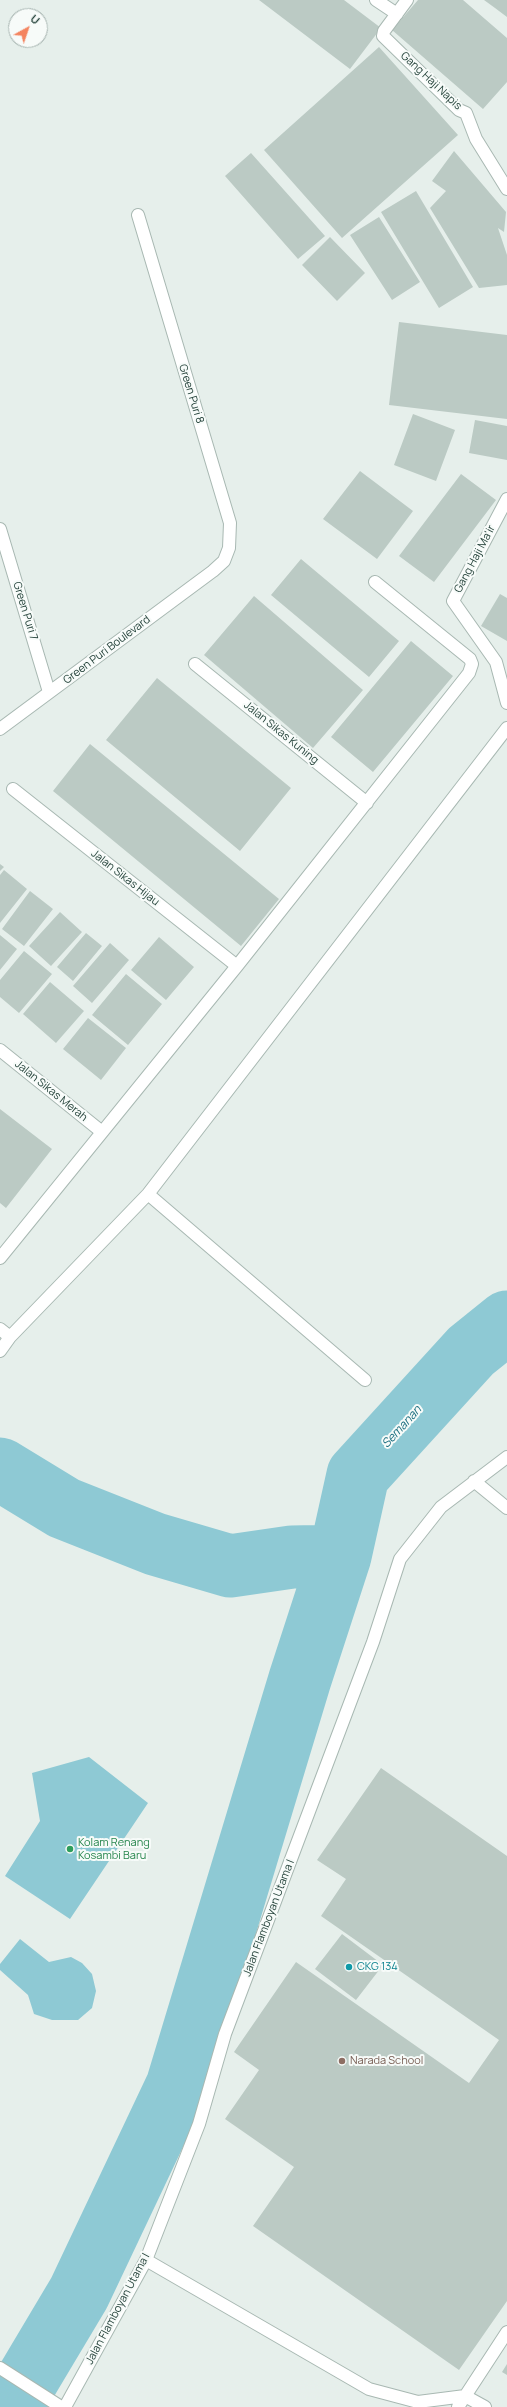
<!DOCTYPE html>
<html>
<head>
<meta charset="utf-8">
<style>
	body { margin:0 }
	#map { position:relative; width:507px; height:2407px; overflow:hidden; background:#e6efeb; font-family:Manrope,sans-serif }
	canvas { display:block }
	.north { position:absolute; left:8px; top:8px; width:40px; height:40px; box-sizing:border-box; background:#f7fbf9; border:1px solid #a3b1ad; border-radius:50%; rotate:40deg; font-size:11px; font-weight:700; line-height:16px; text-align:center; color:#24423a }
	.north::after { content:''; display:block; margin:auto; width:14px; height:18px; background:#f4845f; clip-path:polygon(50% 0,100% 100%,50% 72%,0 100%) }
</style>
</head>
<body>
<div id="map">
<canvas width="507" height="2407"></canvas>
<div class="north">U</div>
</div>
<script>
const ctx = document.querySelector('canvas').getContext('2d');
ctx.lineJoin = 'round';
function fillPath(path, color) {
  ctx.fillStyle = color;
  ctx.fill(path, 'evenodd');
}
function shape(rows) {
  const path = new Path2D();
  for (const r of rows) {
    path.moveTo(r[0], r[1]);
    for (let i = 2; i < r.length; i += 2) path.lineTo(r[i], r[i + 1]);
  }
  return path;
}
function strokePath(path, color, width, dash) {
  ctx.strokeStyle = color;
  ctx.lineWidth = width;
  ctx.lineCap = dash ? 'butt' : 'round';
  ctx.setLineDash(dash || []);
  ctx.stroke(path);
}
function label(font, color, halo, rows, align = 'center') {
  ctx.font = font + ' Manrope,sans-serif';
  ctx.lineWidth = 4;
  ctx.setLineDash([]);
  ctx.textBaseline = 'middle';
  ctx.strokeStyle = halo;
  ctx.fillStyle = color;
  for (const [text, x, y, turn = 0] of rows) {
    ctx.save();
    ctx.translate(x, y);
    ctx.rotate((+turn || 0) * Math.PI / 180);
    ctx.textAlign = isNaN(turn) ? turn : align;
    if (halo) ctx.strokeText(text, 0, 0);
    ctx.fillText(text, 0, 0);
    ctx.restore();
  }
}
const water = shape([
	[89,1757,148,1803,70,1919,5,1876,40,1821,32,1773],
	[20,1939,49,1962,71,1957,82,1963,92,1974,96,1991,92,2008,78,2020,52,2020,34,2014,28,1995,0,1970,0,1964]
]);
const river = shape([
	[0,1469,64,1508,155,1544,230,1566,292,1557,340,1556,300,1679,177,2086,79,2293,11,2407],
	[340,1556,358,1475,471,1351,507,1322]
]);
const building = shape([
	[259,0,344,0,381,28,350,69],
	[418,0,463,0,507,38,507,82,483,109,392,30],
	[484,0,507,0,507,17,495,8],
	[379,47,458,135,342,238,264,150],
	[454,151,506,212,504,232,498,228,507,255,507,285,479,288,430,208,446,191,432,181],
	[251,153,325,236,298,259,225,176],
	[416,191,473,287,439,308,381,212],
	[379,217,420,282,392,300,350,235],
	[330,237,365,273,337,301,302,265],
	[399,322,507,335,507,419,389,405],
	[413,414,455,430,436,481,394,465],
	[475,420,507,426,507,460,469,453],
	[360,471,413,511,377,559,323,519],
	[461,474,496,500,434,582,399,556],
	[301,559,399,641,369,677,271,595],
	[500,594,507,598,507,641,481,626],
	[254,596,363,690,313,748,204,655],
	[411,641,453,676,373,772,331,737],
	[157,678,291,788,240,851,106,740],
	[90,744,279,899,241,946,53,791],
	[0,864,4,867,0,871],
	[4,870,27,889,0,923,0,875],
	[30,891,53,909,24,946,2,929],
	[60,912,82,932,51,966,29,946],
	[86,933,102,946,73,981,57,967],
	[0,935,17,949,0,970],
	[159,937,194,967,166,1000,131,970],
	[110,943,129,960,92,1003,73,986],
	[24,951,52,974,19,1013,0,997,0,980],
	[126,974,162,1004,128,1045,92,1015],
	[50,982,84,1011,56,1043,23,1014],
	[88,1018,126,1048,101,1080,63,1049],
	[0,1109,52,1149,6,1208,0,1203],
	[381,1768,507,1856,507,2301,459,2370,253,2226,294,2167,225,2119,259,2070,234,2052,296,1962,469,2083,499,2040,321,1916,346,1879,317,1860],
	[342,1934,383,1965,356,2000,315,1969],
	[507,2364,507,2375,502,2372]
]);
const minor = shape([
	[376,0,397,14],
	[407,0,384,31,383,36,459,110,466,113,476,139,507,189],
	[507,499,453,601,496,662,507,703],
	[0,529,49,692],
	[195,664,367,803],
	[0,729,213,571,224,561,229,548,230,523,138,215],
	[13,789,237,966],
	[0,1050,102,1132],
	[148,1194,365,1380],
	[0,1258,237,966,469,673,472,664,470,659,375,582],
	[0,1329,10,1337],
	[0,1351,10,1337,148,1194,507,728],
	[474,1481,507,1508],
	[146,2260,369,2389,418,2402,465,2396,485,2407],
	[0,2368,61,2407],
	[65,2407,146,2260,199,2124,225,2034,373,1642,400,1559,441,1507,507,1457],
	[458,2407,507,2332]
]);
const markers = [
	[70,1849,4,"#2e9e5b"],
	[349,1967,4,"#0f9aa8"],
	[342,2061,4,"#8d6e63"]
];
const streetNames = [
	["Gang Haji Napis",431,81,43],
	["Green Puri 8",191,394,73],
	["Gang Haji Ma'ir",475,559,-62],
	["Green Puri 7",25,611,73],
	["Green Puri Boulevard",107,650,-37],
	["Jalan Sikas Kuning",281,733,39],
	["Jalan Sikas Hijau",125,878,38],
	["Jalan Sikas Merah",51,1091,39],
	["Jalan Flamboyan Utama I",269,1918,-69],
	["Jalan Flamboyan Utama I",118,2309,-62]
];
const leisureNames = [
	["Kolam Renang",78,1843],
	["Kosambi Baru",78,1856]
];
const cultureNames = [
	["CKG 134",357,1967]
];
const educationNames = [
	["Narada School",350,2061]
];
const waterNames = [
	["Semanan",402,1427,-48]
];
fillPath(water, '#8ec9d4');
strokePath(river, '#8ec9d4', 63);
fillPath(building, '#bbcac4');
strokePath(minor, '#a8b8b2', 14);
strokePath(minor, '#fff', 12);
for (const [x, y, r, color] of markers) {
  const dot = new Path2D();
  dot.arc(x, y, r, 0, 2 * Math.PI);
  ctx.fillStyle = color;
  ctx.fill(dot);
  strokePath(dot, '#f7fbf9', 1.5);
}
label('11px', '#24423a', '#f7fbf9', streetNames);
label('11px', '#27864d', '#f7fbf9', leisureNames, 'left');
label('11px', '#0d838f', '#f7fbf9', cultureNames, 'left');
label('11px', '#785e54', '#f7fbf9', educationNames, 'left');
label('italic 12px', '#1c6f80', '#f7fbf9', waterNames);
</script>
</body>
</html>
